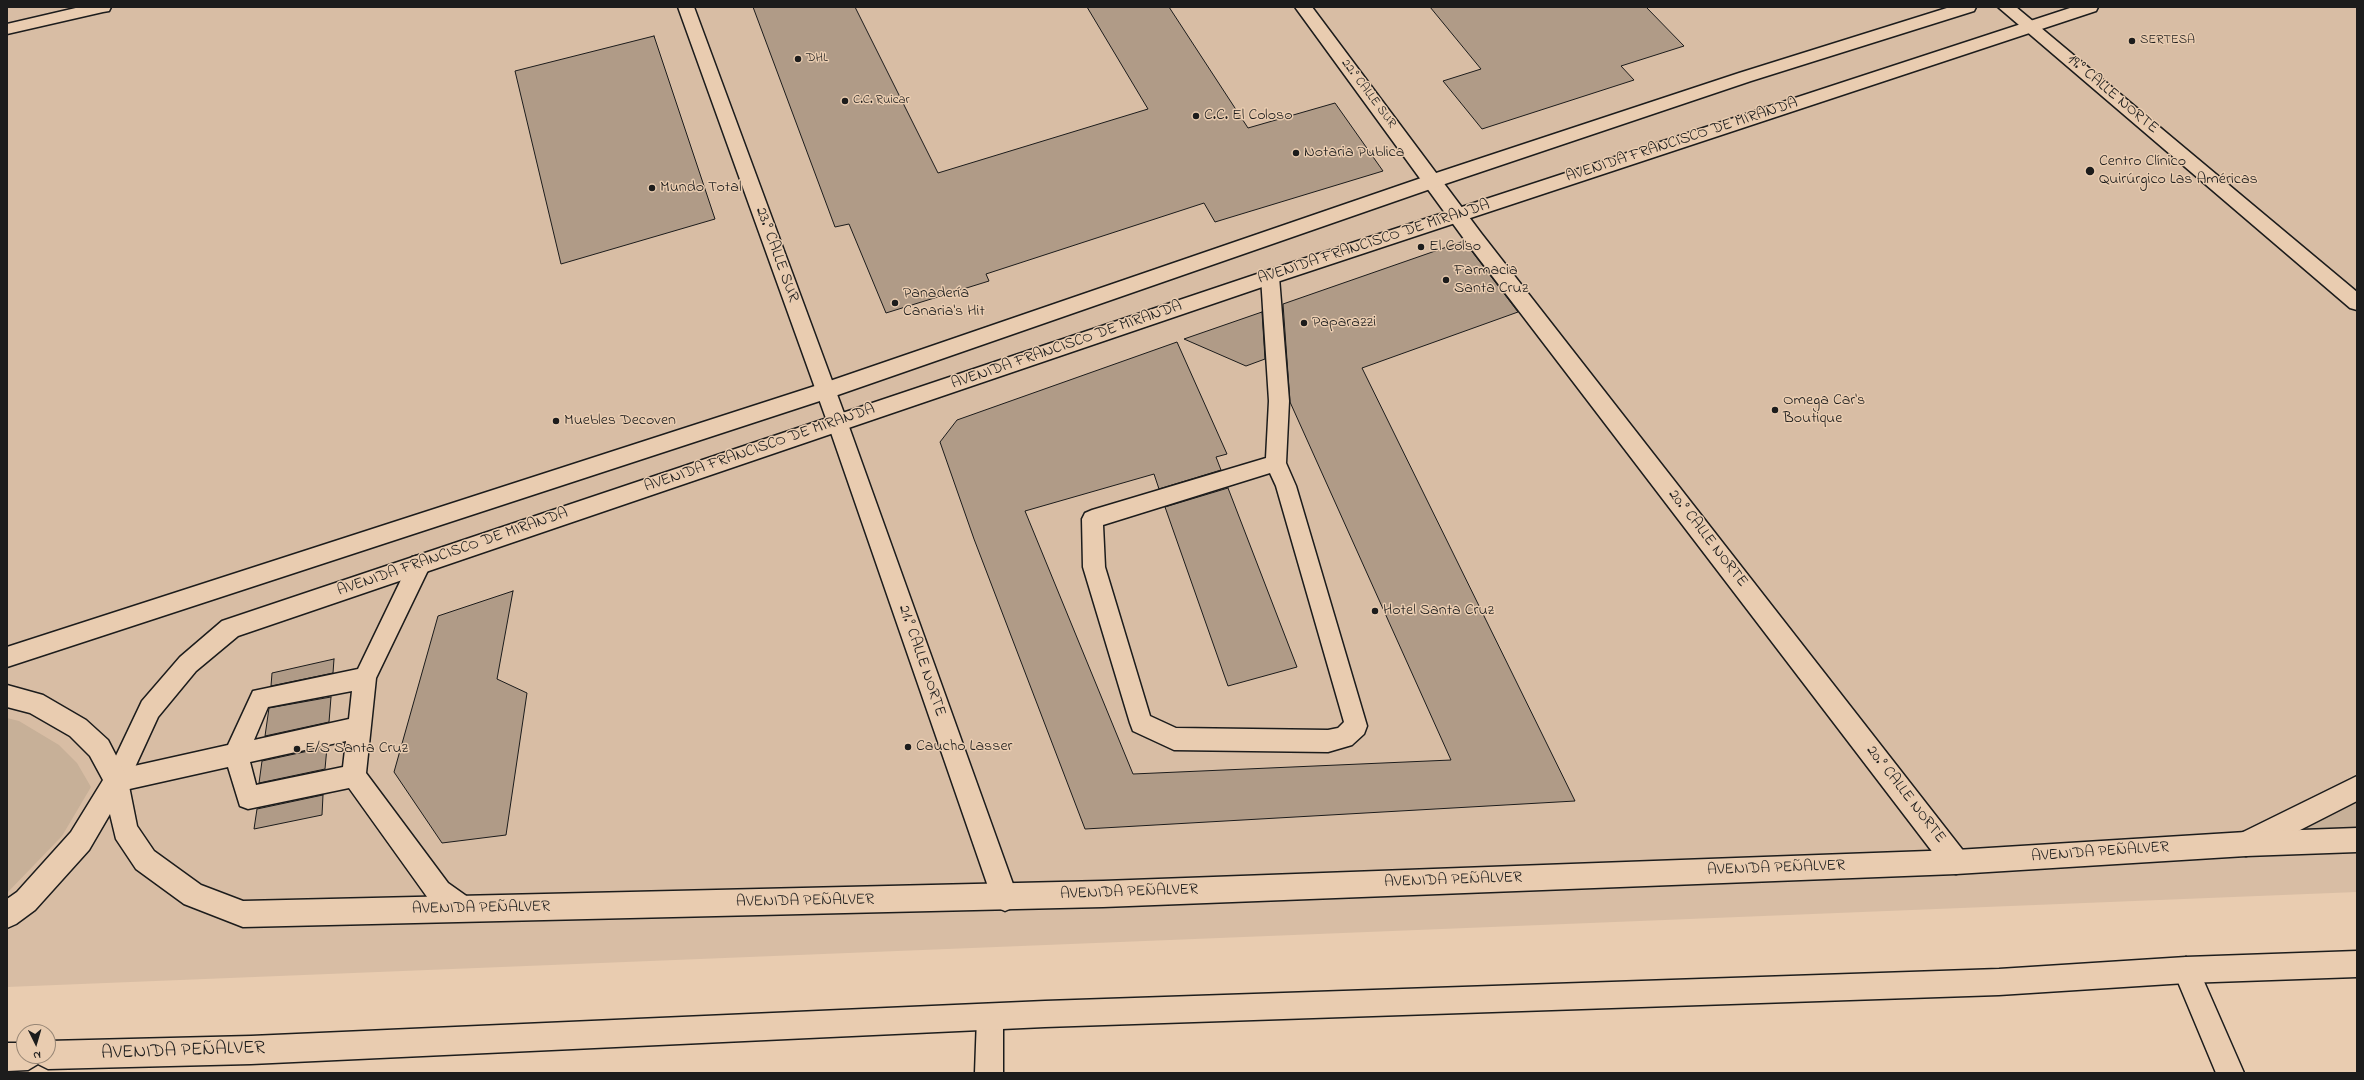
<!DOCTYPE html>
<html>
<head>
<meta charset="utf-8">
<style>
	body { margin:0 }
	#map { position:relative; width:2364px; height:1080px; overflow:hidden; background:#e9ccb0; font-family:"Indie Flower",sans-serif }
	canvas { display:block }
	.frame { position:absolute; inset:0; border:8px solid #1c1c1c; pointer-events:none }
	.north { position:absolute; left:16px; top:1024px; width:40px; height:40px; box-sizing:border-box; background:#e9ccb0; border:1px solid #978675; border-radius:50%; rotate:175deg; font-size:11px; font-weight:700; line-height:16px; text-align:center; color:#1c1c1c }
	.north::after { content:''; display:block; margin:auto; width:14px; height:18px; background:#1c1c1c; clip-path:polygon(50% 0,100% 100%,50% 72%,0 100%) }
</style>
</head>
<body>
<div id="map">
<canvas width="2364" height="1080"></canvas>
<div class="frame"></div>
<div class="north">N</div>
</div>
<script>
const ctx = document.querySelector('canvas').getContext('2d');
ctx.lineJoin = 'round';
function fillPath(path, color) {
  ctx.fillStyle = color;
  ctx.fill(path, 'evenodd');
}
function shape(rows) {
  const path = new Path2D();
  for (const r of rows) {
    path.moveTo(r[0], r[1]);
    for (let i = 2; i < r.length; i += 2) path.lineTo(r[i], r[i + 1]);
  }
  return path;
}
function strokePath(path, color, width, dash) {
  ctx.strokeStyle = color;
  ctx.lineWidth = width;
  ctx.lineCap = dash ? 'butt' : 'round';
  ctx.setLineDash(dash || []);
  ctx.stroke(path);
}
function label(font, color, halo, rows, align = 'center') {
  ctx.font = font + ' "Indie Flower",sans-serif';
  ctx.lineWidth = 3;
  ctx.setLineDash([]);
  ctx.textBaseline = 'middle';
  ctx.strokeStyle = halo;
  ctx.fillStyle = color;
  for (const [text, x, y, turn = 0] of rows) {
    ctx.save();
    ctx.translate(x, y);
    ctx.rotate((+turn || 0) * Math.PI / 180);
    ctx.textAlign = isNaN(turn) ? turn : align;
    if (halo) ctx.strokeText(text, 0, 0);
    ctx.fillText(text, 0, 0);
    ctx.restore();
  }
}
const built = shape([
	[7,7,2357,7,2357,892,7,987]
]);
const green = shape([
	[7,718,19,721,59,745,77,763,91,787,62,836,7,893],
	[2357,788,2357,840,2246,844]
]);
const building = shape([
	[753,7,855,7,938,173,1148,109,1087,7,1169,7,1248,128,1335,103,1383,171,1215,222,1204,203,986,274,989,281,886,313,849,224,835,227,753,7],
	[1430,7,1646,7,1684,46,1621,66,1634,80,1482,129,1443,81,1481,69,1430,7],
	[654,36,715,219,561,264,515,71,654,36],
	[1464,241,1518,312,1362,368,1575,801,1085,829,974,539,940,442,957,420,1177,342,1227,454,1216,457,1221,470,1159,489,1154,474,1025,511,1133,774,1451,760,1290,402,1283,304,1464,241],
	[1262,312,1265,359,1246,366,1184,339,1262,312],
	[1228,488,1297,667,1228,686,1165,507,1228,488],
	[513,591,497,679,527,693,506,835,442,843,394,772,438,616,513,591],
	[334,659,333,673,271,686,272,673,334,659],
	[331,697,329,722,265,736,269,708,331,697],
	[327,747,325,769,259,783,262,761,327,747],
	[323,795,322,815,254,829,257,809,323,795]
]);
const lane = shape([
	[1270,270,1277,272,1279,277,1289,401,1286,463,1296,486,1367,726,1364,734,1352,745,1328,752,1174,750,1133,731,1130,723,1083,567,1082,519,1085,513,1092,510,1266,458,1269,401,1261,277,1263,272,1270,270],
	[1270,473,1276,486,1344,722,1338,728,1328,730,1176,728,1150,716,1105,567,1103,525,1270,473],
	[420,555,428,557,431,564,376,678,366,773,448,883,472,900,475,909,472,918,463,921,430,901,349,788,248,809,240,806,228,767,116,792,108,789,104,781,108,773,116,770,228,745,253,691,358,669,412,557,420,555],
	[352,691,349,719,254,740,268,707,352,691],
	[346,741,343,767,256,785,250,762,346,741]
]);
const street = shape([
	[80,7,111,7,109,11,103,12,7,34,7,24,80,7],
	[678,7,694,7,848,424,1018,898,1014,907,1005,911,996,907,992,898,828,424,678,7],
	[1295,7,1312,7,1481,233,1965,853,1969,862,1965,871,1956,874,1947,871,1467,243,1295,7],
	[1998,7,2016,7,2357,292,2357,310,2350,308,1998,7],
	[2357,776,2357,801,2255,853,2246,856,2237,853,2233,844,2237,835,2357,776],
	[2186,957,2195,961,2244,1073,2216,1073,2173,970,2177,961,2186,957],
	[990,1004,1000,1007,1003,1017,1003,1073,975,1073,977,1017,980,1007,990,1004]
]);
const secondary = shape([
	[1950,7,1976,7,1974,11,1751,81,1439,186,832,397,7,667,7,647,821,384,1427,176,1739,73,1950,7],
	[2073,7,2098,7,2096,11,1277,282,238,636,196,671,158,717,125,789,116,793,107,789,104,781,142,701,180,657,222,621,1263,272,2073,7]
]);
const primary = shape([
	[7,685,43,695,86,720,108,740,125,773,128,781,137,826,154,851,201,885,243,901,1103,881,1956,850,2246,832,2357,828,2357,852,2246,856,1956,874,1103,907,243,927,184,904,136,869,116,839,110,814,89,850,35,910,16,924,7,928,7,899,17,892,71,832,103,780,90,756,70,736,30,713,7,707,7,685],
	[2357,951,2357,977,2186,983,1999,995,1045,1027,251,1064,48,1069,38,1064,28,1070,7,1071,7,1043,24,1043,24,1056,48,1056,48,1041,251,1036,1045,1001,1999,969,2186,957,2357,951]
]);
const markers = [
	[2132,41,4,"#1c1c1c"],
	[798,59,4,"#1c1c1c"],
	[845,101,4,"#1c1c1c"],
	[1196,116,4,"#1c1c1c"],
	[1296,153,4,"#1c1c1c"],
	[2090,171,5,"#1c1c1c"],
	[652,188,4,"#1c1c1c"],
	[1421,247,4,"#1c1c1c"],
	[1446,280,4,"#1c1c1c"],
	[895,303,4,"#1c1c1c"],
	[1304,323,4,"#1c1c1c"],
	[1775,410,4,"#1c1c1c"],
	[556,421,4,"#1c1c1c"],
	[1375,611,4,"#1c1c1c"],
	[908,747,4,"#1c1c1c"],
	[297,749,4,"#1c1c1c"]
];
const farPoinames = [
	["SERTESA",2140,41],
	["DHL",806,59],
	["C.C. Ruicar",853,101]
];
const farStreetnames = [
	["22.° CALLE SUR",1368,94,53]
];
const streetNames = [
	["19.° CALLE NORTE",2112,95,40],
	["AVENIDA FRANCISCO DE MIRANDA",1682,141,-18],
	["AVENIDA FRANCISCO DE MIRANDA",1374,243,-18],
	["23.° CALLE SUR",776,255,70],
	["AVENIDA FRANCISCO DE MIRANDA",1067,346,-19],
	["AVENIDA FRANCISCO DE MIRANDA",760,449,-19],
	["20.° CALLE NORTE",1707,539,52],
	["AVENIDA FRANCISCO DE MIRANDA",453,553,-19],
	["21.° CALLE NORTE",921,661,71],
	["20.° CALLE NORTE",1905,795,52],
	["AVENIDA PEÑALVER",2100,853,-4],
	["AVENIDA PEÑALVER",1776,869,-2],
	["AVENIDA PEÑALVER",1453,881,-2],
	["AVENIDA PEÑALVER",1129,893,-2],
	["AVENIDA PEÑALVER",805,902,-1],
	["AVENIDA PEÑALVER",481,909,-1]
];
const poiNames = [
	["C.C. El Coloso",1204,116],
	["Notaria Publica",1304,153],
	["Centro Clínico",2099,162],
	["Quirúrgico Las Américas",2099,180],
	["Mundo Total",660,188],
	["El Colso",1429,247],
	["Farmacia",1454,271],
	["Santa Cruz",1454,289],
	["Panadería",903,294],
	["Canaria's Hit",903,312],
	["Paparazzi",1312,323],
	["Omega Car's",1783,401],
	["Boutique",1783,419],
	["Muebles Decoven",564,421],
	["Hotel Santa Cruz",1383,611],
	["Caucho Lasser",916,747],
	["E/S Santa Cruz",305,749]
];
const nearStreetnames = [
	["AVENIDA PEÑALVER",183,1052,-2]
];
fillPath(built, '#d8bda4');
fillPath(green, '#c7b098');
fillPath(building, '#b09b87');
strokePath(building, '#1c1c1c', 1);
strokePath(lane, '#1c1c1c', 3);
strokePath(street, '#1c1c1c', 3);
strokePath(secondary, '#1c1c1c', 3);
strokePath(primary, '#1c1c1c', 3);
fillPath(lane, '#e9ccb0');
fillPath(street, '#e9ccb0');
fillPath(secondary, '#e9ccb0');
fillPath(primary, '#e9ccb0');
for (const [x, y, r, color] of markers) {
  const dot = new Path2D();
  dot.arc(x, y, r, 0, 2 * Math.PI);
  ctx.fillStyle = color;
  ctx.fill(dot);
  strokePath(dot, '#e9ccb0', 1.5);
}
label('13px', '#1c1c1c', '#e9ccb0', farPoinames, 'left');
label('13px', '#1c1c1c', '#e9ccb0', farStreetnames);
label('16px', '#1c1c1c', '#e9ccb0', streetNames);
label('16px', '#1c1c1c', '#e9ccb0', poiNames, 'left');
label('19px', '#1c1c1c', '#e9ccb0', nearStreetnames);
</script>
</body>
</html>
